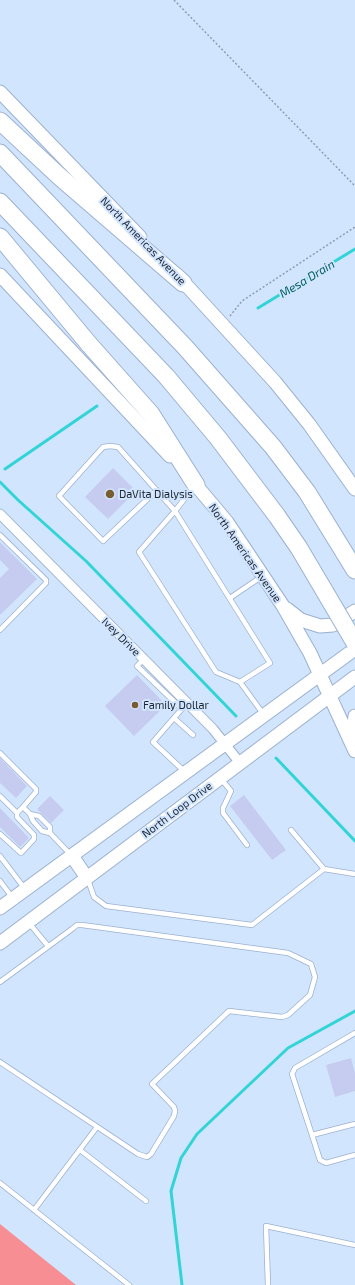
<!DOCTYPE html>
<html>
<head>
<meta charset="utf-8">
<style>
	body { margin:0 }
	canvas { display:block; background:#d2e5fe }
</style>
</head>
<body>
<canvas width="355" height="1285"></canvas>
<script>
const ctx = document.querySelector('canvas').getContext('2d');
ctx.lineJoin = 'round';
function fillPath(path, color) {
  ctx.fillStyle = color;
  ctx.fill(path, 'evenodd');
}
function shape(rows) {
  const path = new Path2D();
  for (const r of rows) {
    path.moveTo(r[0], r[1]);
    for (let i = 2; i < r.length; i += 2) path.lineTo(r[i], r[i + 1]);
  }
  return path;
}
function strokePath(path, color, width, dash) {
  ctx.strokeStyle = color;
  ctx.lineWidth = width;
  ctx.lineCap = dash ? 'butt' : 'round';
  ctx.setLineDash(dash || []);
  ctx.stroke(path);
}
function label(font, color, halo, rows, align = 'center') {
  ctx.font = font + ' "Exo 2",sans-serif';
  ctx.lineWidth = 4;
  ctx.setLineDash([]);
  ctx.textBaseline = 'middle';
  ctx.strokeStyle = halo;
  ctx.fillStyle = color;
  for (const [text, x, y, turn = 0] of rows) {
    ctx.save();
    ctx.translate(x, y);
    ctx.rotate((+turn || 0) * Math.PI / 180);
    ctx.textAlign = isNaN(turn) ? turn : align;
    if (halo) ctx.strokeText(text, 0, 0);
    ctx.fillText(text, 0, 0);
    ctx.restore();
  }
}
const green = shape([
	[0,1224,76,1285,0,1285]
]);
const stream = shape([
	[258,308,355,249],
	[5,469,97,406],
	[0,482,18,500,86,561,236,716],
	[276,758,355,841],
	[182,1285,171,1191,181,1158,197,1134,288,1048,355,1011]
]);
const building = shape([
	[113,468,136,491,108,519,85,497],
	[0,542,37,579,0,615,0,578,9,569,0,560],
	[137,675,166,705,134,736,105,706],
	[0,758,27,786,16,798,0,783],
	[244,795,286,850,272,860,230,806],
	[50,796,64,810,51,823,37,809],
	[0,808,29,838,20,847,0,827],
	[351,1058,355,1073,355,1091,335,1097,326,1065]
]);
const path = shape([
	[174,0,355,186],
	[230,316,242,301,355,227]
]);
const lane = shape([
	[157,490,103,541,59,496,103,447,110,446,118,447,175,511,193,488],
	[0,535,46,580,46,583,0,630],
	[230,598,261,577],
	[144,659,137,666,182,709],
	[240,682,216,672,139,552,175,511,270,663,240,682,264,715],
	[174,718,193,735],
	[0,753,36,789,36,792,23,807,30,814],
	[184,771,153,742,187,703],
	[221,779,231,791,223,808,223,813,247,845],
	[0,796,17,813,23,807],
	[291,830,324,869,355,874],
	[50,833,50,827,39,816,30,814,33,821,42,831,50,833,71,855],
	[0,834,21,853,34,839,34,835,17,817,17,813],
	[0,856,25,889],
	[88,880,94,897,106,906,252,925,324,869],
	[0,881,12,897],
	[29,923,48,946],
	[0,982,72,929,77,925,82,925,288,953,311,964,315,977,310,995,288,1015,282,1017,229,1011,152,1084,174,1107,175,1111,174,1116,151,1154,147,1157,138,1154,0,1062],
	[355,1033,295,1068,292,1074,312,1135,355,1124],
	[312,1135,320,1160,326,1163,355,1155],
	[80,1150,146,1201],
	[0,1183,129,1285],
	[34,1210,97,1127],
	[268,1285,266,1226,355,1245]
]);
const street = shape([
	[0,514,213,729,240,763]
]);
const secondary = shape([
	[0,92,140,237],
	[0,275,170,456],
	[177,275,275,382,309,424,355,489],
	[190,478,227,522,283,606,310,653,355,751],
	[287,609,301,620,320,626,333,625,355,611],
	[352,740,355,716],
	[72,856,87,878],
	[0,908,355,649],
	[0,943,355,677]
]);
const highway = shape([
	[0,121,60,177,183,283],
	[0,153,185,347,273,447,307,492,355,570],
	[0,202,166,376,218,438,277,516,299,548,325,592],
	[0,237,88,343,151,414,196,485]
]);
const highwayBridge = shape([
	[325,592,355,643]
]);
const markers = [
	[110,494,5,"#795c2f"],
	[135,705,4,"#795c2f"]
];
const streetNames = [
	["North Americas Avenue",143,241,46],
	["North Americas Avenue",245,553,55],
	["Ivey Drive",121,637,45],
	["North Loop Drive",177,810,-37]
];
const poiNames = [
	["DaVita Dialysis",119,494],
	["Family Dollar",143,705]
];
const waterNames = [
	["Mesa Drain",307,279,-31]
];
fillPath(green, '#f68e94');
strokePath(stream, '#32d4d7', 3);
fillPath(building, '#c5ccf0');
strokePath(lane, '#9bb1d0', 6);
strokePath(street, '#9bb1d0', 11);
strokePath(secondary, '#9bb1d0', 15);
strokePath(highway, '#9bb1d0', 19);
strokePath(path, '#8e9db1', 1.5, [2, 2]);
strokePath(lane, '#fff', 4.5);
strokePath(street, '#fff', 9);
strokePath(secondary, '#fff', 13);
strokePath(highway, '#fff', 17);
strokePath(highwayBridge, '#9bb1d0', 19, []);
strokePath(highwayBridge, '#fff', 17);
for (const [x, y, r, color] of markers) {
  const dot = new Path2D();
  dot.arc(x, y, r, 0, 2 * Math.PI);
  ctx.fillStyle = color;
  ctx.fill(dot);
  strokePath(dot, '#d2e5fe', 1.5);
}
label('11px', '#1e2632', '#d2e5fe', streetNames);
label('11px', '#1e2632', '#d2e5fe', poiNames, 'left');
label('italic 12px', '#016061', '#d2e5fe', waterNames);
</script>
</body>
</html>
